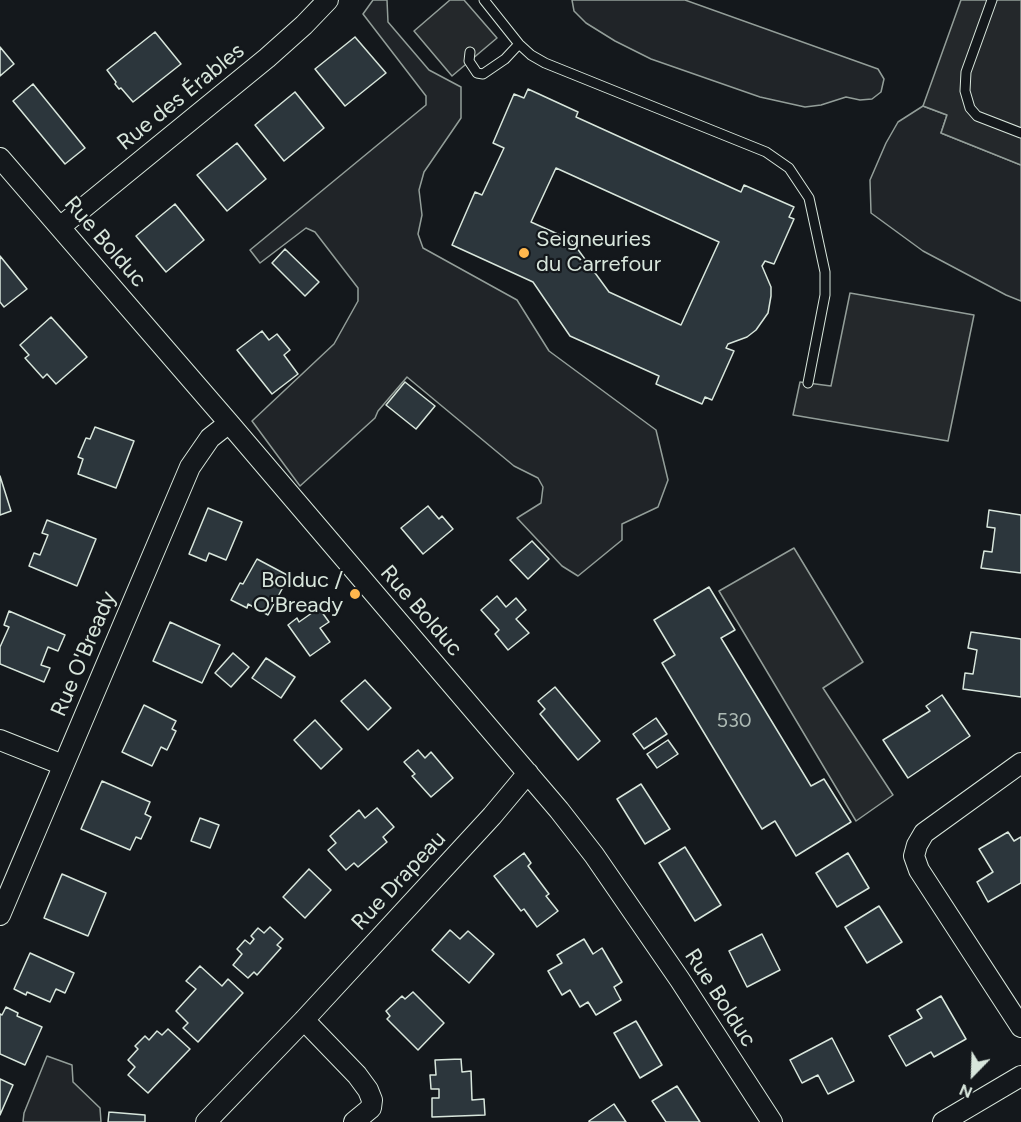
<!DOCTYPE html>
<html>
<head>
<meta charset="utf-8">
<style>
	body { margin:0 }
	#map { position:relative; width:1021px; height:1122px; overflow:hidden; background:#14181c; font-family:Figtree,sans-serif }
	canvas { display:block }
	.north { position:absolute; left:943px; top:1044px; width:60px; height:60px; -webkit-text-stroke:4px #14181c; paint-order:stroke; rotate:203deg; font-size:16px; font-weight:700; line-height:24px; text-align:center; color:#d8e6dc }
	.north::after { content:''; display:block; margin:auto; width:21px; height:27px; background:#d8e6dc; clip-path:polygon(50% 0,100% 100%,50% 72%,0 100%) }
</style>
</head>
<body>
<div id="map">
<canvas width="1021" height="1122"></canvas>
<div class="north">N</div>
</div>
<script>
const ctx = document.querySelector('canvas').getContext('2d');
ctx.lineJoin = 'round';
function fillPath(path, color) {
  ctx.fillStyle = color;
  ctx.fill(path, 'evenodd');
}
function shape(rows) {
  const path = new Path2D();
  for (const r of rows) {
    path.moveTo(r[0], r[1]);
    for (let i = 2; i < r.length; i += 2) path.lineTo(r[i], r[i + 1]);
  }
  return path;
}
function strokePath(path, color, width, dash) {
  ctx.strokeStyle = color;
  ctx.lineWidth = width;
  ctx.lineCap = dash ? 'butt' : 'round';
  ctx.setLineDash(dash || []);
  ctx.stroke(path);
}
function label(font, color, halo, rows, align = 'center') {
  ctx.font = font + ' Figtree,sans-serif';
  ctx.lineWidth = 4.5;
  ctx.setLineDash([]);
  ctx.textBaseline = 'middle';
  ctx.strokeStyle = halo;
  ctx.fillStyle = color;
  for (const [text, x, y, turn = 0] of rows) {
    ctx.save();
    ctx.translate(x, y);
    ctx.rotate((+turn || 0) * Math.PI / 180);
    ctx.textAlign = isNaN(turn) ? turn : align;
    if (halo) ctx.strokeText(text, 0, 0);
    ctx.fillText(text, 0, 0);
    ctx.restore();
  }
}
const green = shape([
	[373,0,387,0,388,22,429,70,461,87,461,118,424,172,419,190,422,215,418,234,423,248,517,300,549,351,656,430,668,480,658,507,622,524,622,540,578,576,562,566,517,518,541,503,543,487,538,478,514,466,407,377,378,411,375,418,300,486,252,421,334,344,358,301,358,288,315,232,306,228,260,263,250,250,426,105,426,96,363,14,373,0],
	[572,0,685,0,878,69,884,79,881,92,872,99,860,100,846,97,821,105,805,107,760,97,651,59,615,41,586,23,574,11,572,0],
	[923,106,947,115,941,133,1021,165,1021,301,1006,295,923,251,871,213,870,180,886,143,898,122,923,106],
	[47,1056,72,1065,73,1082,100,1108,101,1122,23,1122,24,1113,47,1056]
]);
const parking = shape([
	[450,0,464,0,497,38,452,76,414,31,450,0],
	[961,0,1021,0,1021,165,941,133,947,115,923,106,961,0],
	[850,293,974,315,948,441,793,415,800,382,831,386,850,293],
	[794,548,863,662,823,688,893,795,856,821,719,591,794,548]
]);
const building = shape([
	[155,32,181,64,133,102,121,88,119,89,115,84,116,82,107,70,155,32],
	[355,37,386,73,345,106,315,69,355,37],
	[0,47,14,64,0,76,0,47],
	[33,84,85,148,65,164,13,101,33,84],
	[528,89,578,112,576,117,741,192,744,185,794,207,789,217,794,219,774,264,765,261,762,266,771,287,771,296,768,313,756,330,747,337,728,344,726,348,734,351,712,400,705,397,702,404,656,384,659,376,570,336,533,282,452,245,475,192,482,195,504,148,493,143,514,94,524,98,528,89],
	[556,168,719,242,681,325,609,292,571,240,531,222,556,168],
	[295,92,324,128,284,161,255,125,295,92],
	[237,143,266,179,227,211,197,175,237,143],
	[175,204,204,240,166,272,136,236,175,204],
	[285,249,319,282,305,296,272,263,285,249],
	[0,256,27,289,4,307,0,302,0,256],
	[51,317,87,357,56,384,47,374,43,378,25,358,29,355,20,345,51,317],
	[262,331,269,340,277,334,290,350,284,355,298,374,272,394,237,350,262,331],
	[405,382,435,406,416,429,386,405,405,382],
	[95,427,134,441,116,488,78,474,83,459,78,457,86,438,90,439,95,427],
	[0,476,11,511,0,515,0,476],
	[428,506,439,519,442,516,453,529,423,554,401,528,428,506],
	[208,508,242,522,226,560,209,553,206,561,189,554,208,508],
	[989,510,1021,515,1021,573,981,568,984,551,992,552,995,528,987,527,989,510],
	[47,520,96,539,77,586,29,566,34,553,40,555,48,535,42,533,47,520],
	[532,541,549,559,528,579,510,560,532,541],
	[257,559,289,576,268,615,248,604,247,608,231,600,240,583,243,584,257,559],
	[709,587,735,630,721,638,811,786,824,779,851,822,796,856,775,821,762,829,662,663,675,655,654,620,709,587],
	[497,596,506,607,516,598,526,610,516,619,529,633,508,650,495,634,499,630,481,610,497,596],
	[319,608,329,622,320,628,330,642,310,656,288,625,297,618,299,622,319,608],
	[9,611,65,635,58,651,48,647,41,665,50,668,44,682,0,664,0,647,9,627,4,625,9,611],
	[170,622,220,645,202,683,153,661,170,622],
	[971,632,1021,639,1021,697,963,689,965,673,973,674,977,650,968,648,971,632],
	[233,653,249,667,231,687,215,673,233,653],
	[266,658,295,677,281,698,252,678,266,658],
	[365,680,391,708,368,730,341,701,365,680],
	[555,687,600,741,578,760,540,714,545,709,538,701,555,687],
	[942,695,970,736,908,778,883,740,930,711,926,706,942,695],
	[144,705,176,721,172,729,176,731,167,750,161,747,152,766,122,752,144,705],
	[656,718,667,734,644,749,633,734,656,718],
	[315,720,342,749,321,769,294,740,315,720],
	[668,740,678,754,657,768,647,754,668,740],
	[418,750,425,758,431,752,453,778,431,797,412,776,415,774,404,762,418,750],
	[102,781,150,802,145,814,151,817,141,839,136,837,130,850,81,829,102,781],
	[641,784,670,829,645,844,617,799,641,784],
	[377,808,394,827,383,837,387,842,358,867,354,863,346,870,328,850,336,843,330,836,359,810,365,818,377,808],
	[200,818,219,825,210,848,191,841,200,818],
	[1008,832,1014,841,1021,837,1021,883,988,902,977,882,993,872,979,849,1008,832],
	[685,847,721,905,695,921,659,863,685,847],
	[524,853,531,863,528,866,549,894,546,896,558,911,537,927,524,909,521,911,494,876,524,853],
	[848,853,869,888,837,907,816,873,848,853],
	[309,869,331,890,305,918,283,897,309,869],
	[62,874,106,893,88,936,44,918,62,874],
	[879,906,902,942,867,963,845,927,879,906],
	[270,927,283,939,277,945,281,948,257,975,254,972,248,978,233,965,242,954,237,949,245,940,250,944,254,939,251,936,258,928,264,933,270,927],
	[450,930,460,939,468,931,494,954,469,983,432,950,450,930],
	[762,934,780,970,747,987,729,951,762,934],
	[584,939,593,954,602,948,622,982,614,987,621,1000,596,1015,588,1002,580,1007,570,990,562,995,548,971,562,963,557,955,584,939],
	[30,953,74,973,65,993,56,989,50,1002,27,992,26,995,14,989,30,953],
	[200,966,222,986,228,979,243,993,198,1042,183,1028,188,1023,176,1011,196,989,186,981,200,966],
	[413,992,444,1023,418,1050,387,1019,390,1016,386,1011,402,996,405,999,413,992],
	[941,996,966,1039,934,1057,931,1052,906,1066,889,1036,922,1018,917,1010,941,996],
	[6,1007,18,1013,17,1016,42,1027,25,1065,0,1054,0,1014,2,1015,6,1007],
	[636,1021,662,1065,640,1078,614,1033,636,1021],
	[168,1029,190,1049,148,1093,128,1075,135,1067,128,1060,138,1049,135,1046,145,1036,149,1040,157,1031,162,1035,168,1029],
	[832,1038,854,1081,828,1094,818,1075,802,1083,790,1060,832,1038],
	[461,1059,462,1072,471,1071,472,1100,484,1099,485,1115,432,1117,432,1098,439,1098,439,1089,431,1089,430,1075,436,1075,435,1060,461,1059],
	[0,1079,13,1085,0,1115,0,1079],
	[677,1086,700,1122,666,1122,652,1101,677,1086],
	[614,1104,626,1122,589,1122,589,1121,614,1104],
	[109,1112,145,1115,145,1122,108,1122,109,1112]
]);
const lane = shape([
	[484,0,519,44,531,55,545,63,766,152,789,168,809,198,825,272,825,295,808,383],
	[992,0,966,72,965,91,970,108,977,116,1021,133],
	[470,52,469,61,477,73,483,74,505,59,519,44]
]);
const street = shape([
	[0,158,229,423,559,810,594,855,680,980,772,1122],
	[60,227,267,58,304,25,328,0],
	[0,740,63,765],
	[1021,763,924,833,917,845,914,856,919,870,1021,1027],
	[0,915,190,467,210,438,229,423],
	[304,1020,357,1075,368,1090,372,1100,371,1108,354,1122],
	[206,1122,304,1020,492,816,528,773],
	[943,1122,1021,1076]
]);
const markers = [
	[524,253,6,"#ffb74d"],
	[355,594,6,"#ffb74d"]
];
const numberNames = [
	["530",734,721]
];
const streetNames = [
	["Rue des Érables",181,97,-39],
	["Rue Bolduc",105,242,49],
	["Rue Bolduc",421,611,49],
	["Rue O'Bready",84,654,-67],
	["Rue Drapeau",399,881,-47],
	["Rue Bolduc",720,998,57]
];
const poiNames = [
	["Seigneuries",536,240],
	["du Carrefour",536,265],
	["Bolduc /",343,581,"right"],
	["O'Bready",343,606,"right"]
];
fillPath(green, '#202428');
strokePath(green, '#939e99', 1.5);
fillPath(parking, '#24282b');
strokePath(parking, '#939e99', 1.5);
fillPath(building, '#2c363c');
strokePath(building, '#d8e6dc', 1.5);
strokePath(lane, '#d8e6dc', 11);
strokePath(street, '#d8e6dc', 22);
strokePath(lane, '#14181c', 9);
strokePath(street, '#14181c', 20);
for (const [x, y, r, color] of markers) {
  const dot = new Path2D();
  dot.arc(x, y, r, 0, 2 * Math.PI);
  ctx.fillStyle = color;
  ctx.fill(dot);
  strokePath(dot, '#14181c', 2);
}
label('20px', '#adbab4', null, numberNames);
label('22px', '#d8e6dc', '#14181c', streetNames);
label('22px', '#d8e6dc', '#14181c', poiNames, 'left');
</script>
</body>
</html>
